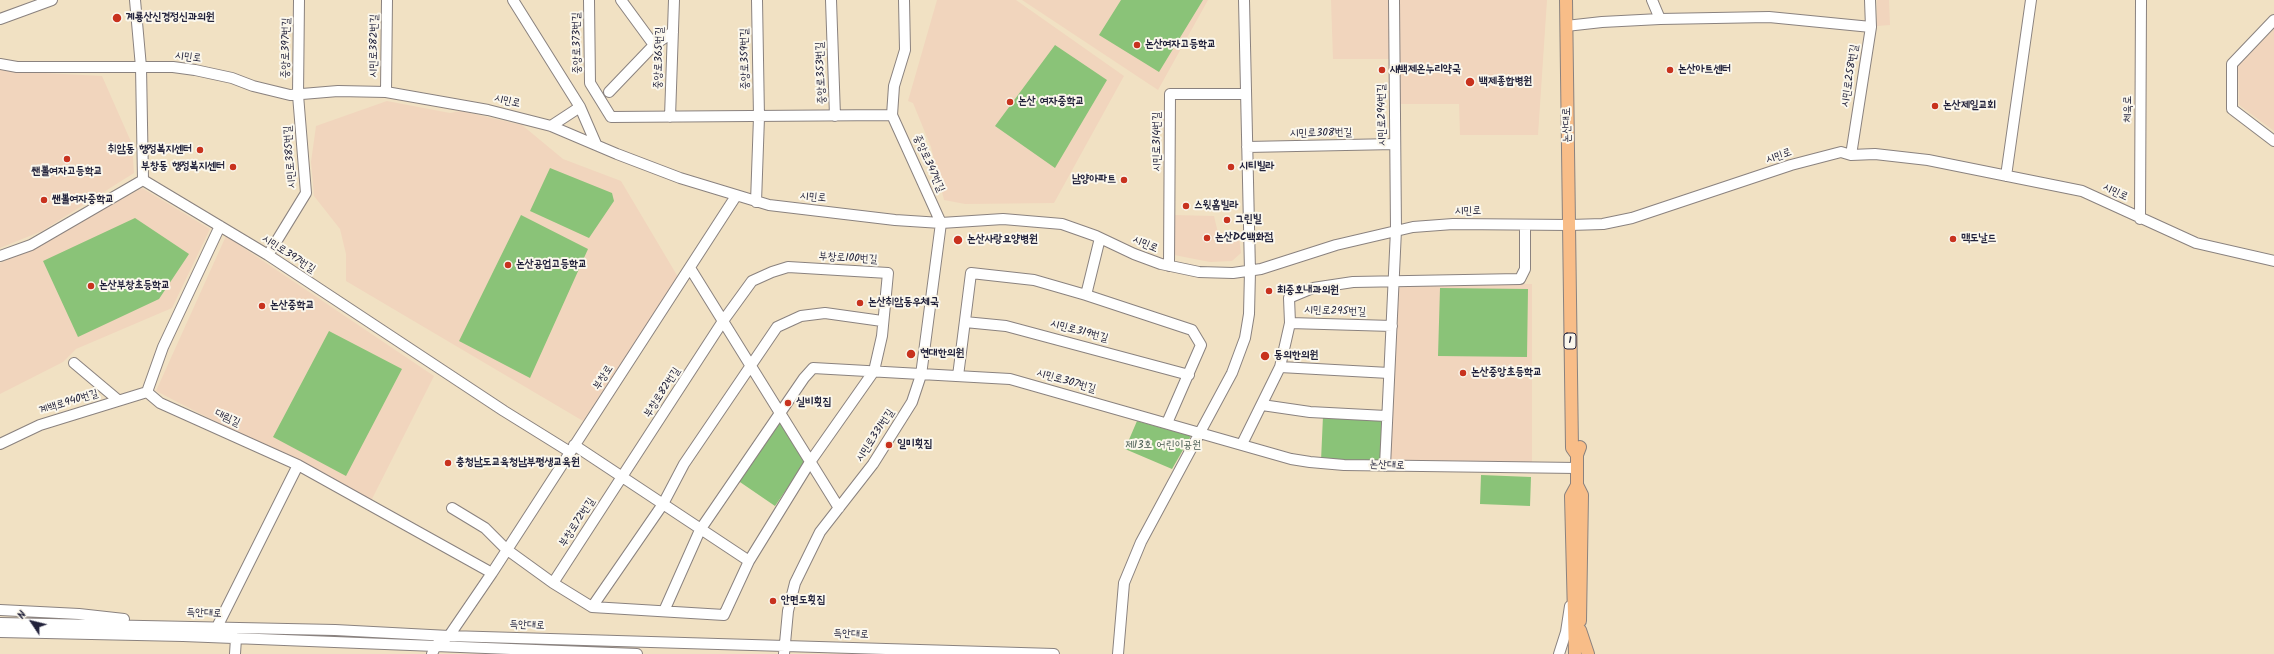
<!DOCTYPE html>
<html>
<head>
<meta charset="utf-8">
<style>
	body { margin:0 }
	#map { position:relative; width:2274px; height:654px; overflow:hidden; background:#f1e1c3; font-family:Kalam,sans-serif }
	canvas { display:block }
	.north { position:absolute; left:12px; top:602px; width:40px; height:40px; -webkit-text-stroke:3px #fbf7ec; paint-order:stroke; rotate:305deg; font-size:11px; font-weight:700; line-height:16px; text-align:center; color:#22223b }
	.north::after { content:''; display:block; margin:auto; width:14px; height:18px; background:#22223b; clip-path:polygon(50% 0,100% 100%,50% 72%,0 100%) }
</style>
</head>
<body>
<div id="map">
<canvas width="2274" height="654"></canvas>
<div class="north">N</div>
</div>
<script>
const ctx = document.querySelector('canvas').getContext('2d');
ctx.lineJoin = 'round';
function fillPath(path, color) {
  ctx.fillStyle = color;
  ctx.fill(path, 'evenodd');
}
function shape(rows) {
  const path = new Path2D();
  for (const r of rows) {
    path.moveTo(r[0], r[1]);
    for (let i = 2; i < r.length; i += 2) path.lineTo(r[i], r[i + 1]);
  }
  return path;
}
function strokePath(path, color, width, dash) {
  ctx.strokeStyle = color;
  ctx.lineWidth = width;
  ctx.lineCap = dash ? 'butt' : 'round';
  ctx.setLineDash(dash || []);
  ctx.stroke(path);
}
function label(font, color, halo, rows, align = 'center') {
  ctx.font = font + ' Kalam,"Poor Story",sans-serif';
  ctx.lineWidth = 4;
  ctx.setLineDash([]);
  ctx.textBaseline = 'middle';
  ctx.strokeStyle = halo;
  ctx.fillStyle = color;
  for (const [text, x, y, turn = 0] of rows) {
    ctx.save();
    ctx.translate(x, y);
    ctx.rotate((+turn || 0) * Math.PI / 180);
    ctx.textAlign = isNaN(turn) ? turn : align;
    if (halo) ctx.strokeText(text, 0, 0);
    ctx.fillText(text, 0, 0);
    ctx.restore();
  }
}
const built = shape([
	[937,0,1016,0,1124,76,1054,203,965,204,944,200,931,147,913,103,908,101],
	[1022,0,1208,0,1158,90],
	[1331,0,1547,0,1538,135,1460,135,1459,104,1400,104,1399,59,1333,59],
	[1877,0,1889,0,1890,25,1877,26],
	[2274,29,2274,131,2239,105,2238,66],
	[0,65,25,72,102,76,132,144,134,173,42,231,0,248],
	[387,101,450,113,461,111,522,125,563,159,621,181,678,277,583,421,346,281,346,254,340,229,314,196,311,162,316,126],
	[142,188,210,229,172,308,76,349,63,362,0,394,0,263,35,247],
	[1174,215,1214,216,1218,233,1238,230,1241,253,1232,261,1210,262,1174,255],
	[226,236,434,376,371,501,156,391],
	[1532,284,1532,462,1390,460,1399,286]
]);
const green = shape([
	[1121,0,1203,0,1159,72,1099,35],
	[1055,45,1107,80,1055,168,995,126],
	[550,168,612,193,614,201,589,238,530,211],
	[521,215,588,249,530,378,459,341],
	[135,218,189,254,159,299,78,337,43,261],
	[1440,288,1528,289,1527,357,1438,356],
	[329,331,402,369,346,476,273,437],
	[1323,416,1384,419,1382,462,1321,461],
	[779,419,806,461,775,506,737,480],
	[1137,421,1191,436,1172,469,1125,449],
	[1481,475,1531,477,1530,506,1480,504]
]);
const minor = shape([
	[135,0,141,67,143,180],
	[513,0,580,107,596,144],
	[589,0,590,83,611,117,892,115],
	[621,0,654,45,673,32],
	[831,0,835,116],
	[904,0,905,50,894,86,892,115,941,223],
	[1652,0,1660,19],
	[0,19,52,0],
	[2274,20,2232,64,2232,109,2274,141],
	[1566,26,1602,22,1660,19,1769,17,1871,27],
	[0,64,17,67,173,67,195,70,232,78,253,86,290,95,338,91,386,92,488,110,551,126,617,154,680,178,769,205,895,220,941,223,1003,219,1062,224,1096,236,1134,254,1161,264,1199,272,1233,273,1261,269,1336,245,1413,227,1453,224,1570,225,1603,224,1632,218,1791,165,1841,152,1851,155,1875,154,1928,160,2082,191,2196,243,2274,261],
	[386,92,387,0],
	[609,92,654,45],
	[670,117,674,0],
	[551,126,580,107],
	[1247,147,1395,144],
	[1851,155,1871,27,1870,0],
	[2006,176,2031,0],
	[143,180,268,255,504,411,570,452],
	[756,202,759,117,757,0],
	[2140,219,2141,0],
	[220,226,163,347,147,392,160,403,298,465,492,573],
	[268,255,306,193,298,95,299,0],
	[0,256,31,245,143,180],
	[1169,266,1170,94,1246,94],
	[690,268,839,508],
	[1086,295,1100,238],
	[965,322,1006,326,1189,375],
	[1290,323,1392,326],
	[74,363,118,400],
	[1280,367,1389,373],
	[958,376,971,273,1034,280,1086,295,1192,330,1201,345,1167,423],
	[1262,405,1310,412,1386,416],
	[0,444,40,425,147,392],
	[1242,444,1280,367,1290,323,1289,298,1313,288,1353,282,1520,279,1525,269,1525,225],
	[574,445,749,561],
	[1385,466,1396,230,1394,0],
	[452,508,485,528,506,549,553,583,592,607,724,615,749,561,810,462,874,371,882,336,888,273,788,267,772,272,752,281,723,321,553,583],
	[592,607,663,504,684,464,777,327,801,316,825,313,882,321],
	[0,610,79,614,124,619],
	[664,611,700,530,804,378,813,368,1010,379,1291,459,1310,462,1344,465,1577,468],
	[0,623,335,630,449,636,1054,654],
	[217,627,298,465],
	[0,632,183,636,637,654],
	[235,654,236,638],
	[432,654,436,645,449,636,492,573,736,196],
	[784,654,788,611,795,583,820,532,873,464,912,402,921,375,941,223],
	[1118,654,1124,583,1141,542,1232,373,1245,338,1249,314,1250,271,1244,0],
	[1559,654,1566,632,1570,606]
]);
const major = shape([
	[1566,0,1572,448,1577,455],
	[1577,485,1582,495,1580,621],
	[1580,630,1588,654],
	[1575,654,1571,496,1577,485,1577,455,1580,447]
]);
const markers = [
	[117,18,5,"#c8321e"],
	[1137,45,4,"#c8321e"],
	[1382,70,4,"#c8321e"],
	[1670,70,4,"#c8321e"],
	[1470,82,5,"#c8321e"],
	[1010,102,4,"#c8321e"],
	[1935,106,4,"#c8321e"],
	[200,150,4,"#c8321e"],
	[67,159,4,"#c8321e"],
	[233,167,4,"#c8321e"],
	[1231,167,4,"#c8321e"],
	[1124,180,4,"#c8321e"],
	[44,200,4,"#c8321e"],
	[1186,206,4,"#c8321e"],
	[1227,220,4,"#c8321e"],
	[1207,238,4,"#c8321e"],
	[1953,239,4,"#c8321e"],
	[958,240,5,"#c8321e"],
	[508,265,4,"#c8321e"],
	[91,286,4,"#c8321e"],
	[1269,291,4,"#c8321e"],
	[860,303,4,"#c8321e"],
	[262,306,4,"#c8321e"],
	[911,354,5,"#c8321e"],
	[1265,356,5,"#c8321e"],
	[1463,373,4,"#c8321e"],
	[788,403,4,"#c8321e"],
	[889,445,4,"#c8321e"],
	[448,463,4,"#c8321e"],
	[773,601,4,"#c8321e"]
];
const shields = [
	[1570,341,12]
];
const shieldNames = [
	["1",1570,341]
];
const poiNames = [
	["계룡산신경정신과의원",126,18],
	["논산여자고등학교",1145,45],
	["새백제온누리약국",1390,70],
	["논산아트센터",1678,70],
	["백제종합병원",1479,82],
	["논산 여자중학교",1018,102],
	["논산제일교회",1943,106],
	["취암동 행정복지센터",192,150,"right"],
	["부창동 행정복지센터",225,167,"right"],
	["시티빌라",1239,167],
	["쌘뽈여자고등학교",67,172,"center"],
	["남양아파트",1116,180,"right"],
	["쌘뽈여자중학교",52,200],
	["스윗홈빌라",1194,206],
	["그린빌",1235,220],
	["논산DC백화점",1215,238],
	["맥도날드",1961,239],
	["논산사랑요양병원",967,240],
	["논산공업고등학교",516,265],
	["논산부창초등학교",99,286],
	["최중호내과의원",1277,291],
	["논산취암동우체국",868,303],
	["논산중학교",270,306],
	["현대한의원",920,354],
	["동의한의원",1274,356],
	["논산중앙초등학교",1471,373],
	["실비횟집",796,403],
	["일미횟집",897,445],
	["충청남도교육청남부평생교육원",456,463],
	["안면도횟집",781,601]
];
const streetNames = [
	["중앙로373번길",578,43,-91],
	["시민로382번길",375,46,-89],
	["중앙로397번길",287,48,-89],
	["시민로",188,58,7],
	["중앙로365번길",660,58,-88],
	["중앙로359번길",746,59,-91],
	["중앙로353번길",822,73,-92],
	["시민로258번길",1851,76,-81],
	["시민로",507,102,13],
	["체육로",2129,109,-90],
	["시민로294번길",1383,115,-91],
	["논산대로",1568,125,-91],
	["시민로308번길",1321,134,-1],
	["시민로314번길",1158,142,-90],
	["시민로385번길",291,157,-94],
	["시민로",1779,157,-19],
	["중앙로347번길",928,164,66],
	["시민로",2115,193,26],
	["시민로",813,198,5],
	["시민로",1468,212,-1],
	["시민로",1145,245,23],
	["시민로397번길",288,255,33],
	["부창로100번길",848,259,3],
	["시민로295번길",1335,312,2],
	["시민로319번길",1079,332,15],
	["부창로",604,378,-57],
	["시민로307번길",1066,382,16],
	["부창로82번길",663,393,-57],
	["계백로940번길",69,403,-17],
	["대림길",227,419,25],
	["시민로331번길",876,436,-57],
	["논산대로",1387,466,2],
	["부창로72번길",578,523,-57],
	["득안대로",204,614,2],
	["득안대로",527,626,2],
	["득안대로",851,635,2]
];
const parkNames = [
	["제13호 어린이공원",1163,446]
];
fillPath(built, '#f1d5bd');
fillPath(green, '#8ac378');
strokePath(minor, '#8a827f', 12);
strokePath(major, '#8a827f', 14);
strokePath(minor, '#fff', 10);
strokePath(major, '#f8bd88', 12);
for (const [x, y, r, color] of markers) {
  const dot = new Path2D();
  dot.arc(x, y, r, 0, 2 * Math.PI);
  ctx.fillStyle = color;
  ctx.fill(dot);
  strokePath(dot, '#fbf7ec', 1.5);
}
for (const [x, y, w] of shields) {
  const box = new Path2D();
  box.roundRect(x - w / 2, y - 8, w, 16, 3);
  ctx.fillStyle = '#fbf7ec';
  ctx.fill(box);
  strokePath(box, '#22223b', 1);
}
label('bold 10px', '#22223b', null, shieldNames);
label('bold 11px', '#22223b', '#fbf7ec', poiNames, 'left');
label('11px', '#22223b', '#fbf7ec', streetNames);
label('11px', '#465a50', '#fbf7ec', parkNames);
</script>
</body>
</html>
